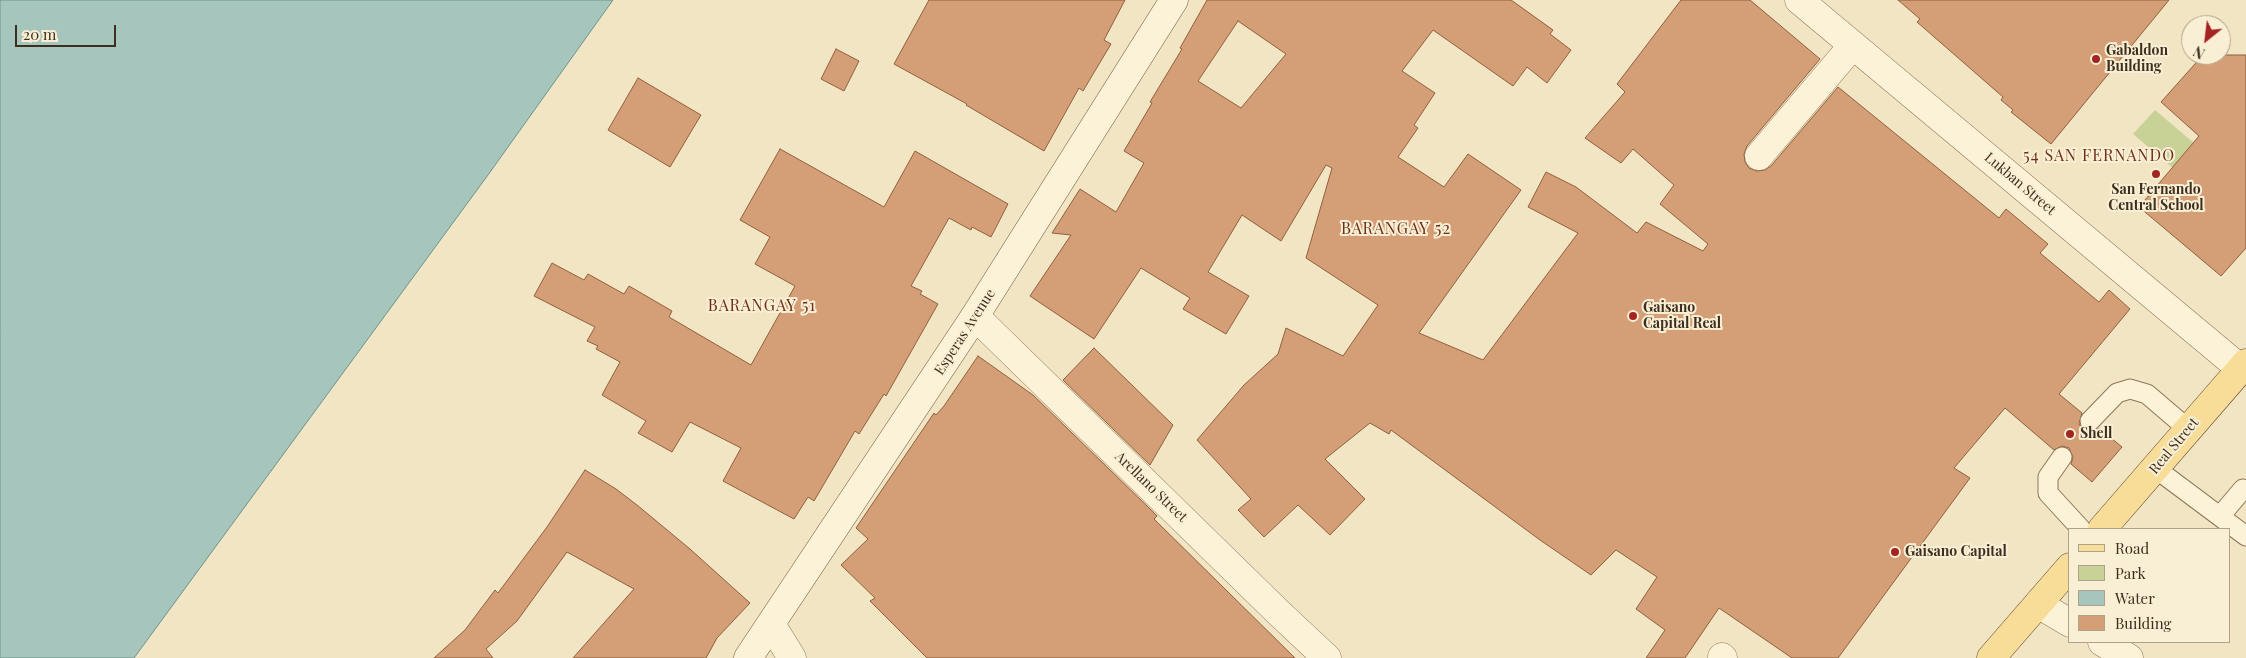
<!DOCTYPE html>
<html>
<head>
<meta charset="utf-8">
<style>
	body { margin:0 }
	#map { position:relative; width:2246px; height:658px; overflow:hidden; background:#f2e5c4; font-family:"Playfair Display",serif }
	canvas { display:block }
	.legend { position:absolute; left:2068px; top:528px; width:162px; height:115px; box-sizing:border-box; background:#f9efd4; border:1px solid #aea28b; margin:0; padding:6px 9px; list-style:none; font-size:15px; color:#3d2e1e }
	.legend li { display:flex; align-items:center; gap:10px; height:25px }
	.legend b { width:25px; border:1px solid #aea28b }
	.north { position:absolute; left:2181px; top:15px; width:50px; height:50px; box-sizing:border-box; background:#f9efd4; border:1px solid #aea28b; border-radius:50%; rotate:209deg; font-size:14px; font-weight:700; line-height:20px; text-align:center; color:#3d2e1e }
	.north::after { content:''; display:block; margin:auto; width:18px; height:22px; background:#a42422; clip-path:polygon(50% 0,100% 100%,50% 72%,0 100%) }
	.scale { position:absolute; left:15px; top:25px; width:101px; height:22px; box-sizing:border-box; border:2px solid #3d2e1e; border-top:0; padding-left:6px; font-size:15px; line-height:18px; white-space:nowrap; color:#3d2e1e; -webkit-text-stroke:4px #f9efd4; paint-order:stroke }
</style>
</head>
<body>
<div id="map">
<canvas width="2246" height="658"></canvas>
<ul class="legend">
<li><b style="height:6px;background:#f8dd99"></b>Road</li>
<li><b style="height:14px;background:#c9d296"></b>Park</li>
<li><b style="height:14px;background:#a6c5bc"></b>Water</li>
<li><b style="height:14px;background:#d49f76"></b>Building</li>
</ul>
<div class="north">N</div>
<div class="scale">20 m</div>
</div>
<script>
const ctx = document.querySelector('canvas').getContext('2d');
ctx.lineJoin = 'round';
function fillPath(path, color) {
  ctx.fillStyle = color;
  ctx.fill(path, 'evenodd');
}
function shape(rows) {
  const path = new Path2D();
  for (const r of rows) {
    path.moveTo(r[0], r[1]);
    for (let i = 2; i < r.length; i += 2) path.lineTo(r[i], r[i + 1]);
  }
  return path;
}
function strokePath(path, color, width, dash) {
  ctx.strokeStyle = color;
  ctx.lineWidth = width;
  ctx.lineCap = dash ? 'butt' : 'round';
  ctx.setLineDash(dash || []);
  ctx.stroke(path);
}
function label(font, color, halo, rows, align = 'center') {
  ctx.font = font + ' "Playfair Display",serif';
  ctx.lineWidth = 4;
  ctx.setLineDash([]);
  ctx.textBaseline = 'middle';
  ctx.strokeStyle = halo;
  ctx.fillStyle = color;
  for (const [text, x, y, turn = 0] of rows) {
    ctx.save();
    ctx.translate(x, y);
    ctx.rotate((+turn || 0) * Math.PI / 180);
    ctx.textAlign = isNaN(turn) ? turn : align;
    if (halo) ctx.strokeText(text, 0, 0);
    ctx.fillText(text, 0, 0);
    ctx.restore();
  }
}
const green = shape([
	[2155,110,2246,187,2234,220,2133,134]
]);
const water = shape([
	[0,0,613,0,488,175,134,658,0,658,0,0]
]);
const building = shape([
	[929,0,1125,0,1104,40,1111,44,1083,91,1079,88,1044,151,966,105,967,104,894,64,929,0],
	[1207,0,1511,0,1553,30,1550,34,1571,50,1547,83,1527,67,1513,86,1433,30,1402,71,1435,93,1414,125,1418,128,1398,157,1444,187,1468,154,1521,190,1419,333,1483,360,1578,233,1528,207,1546,172,1576,187,1637,233,1646,222,1703,251,1708,244,1660,204,1674,185,1633,149,1621,163,1585,138,1625,92,1617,84,1681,0,1750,0,1820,59,1747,146,1744,154,1745,162,1749,168,1757,171,1765,170,1771,166,1838,87,1999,218,2006,209,2048,244,2040,253,2099,302,2109,290,2130,309,2059,394,2082,413,2079,424,2083,429,2093,432,2099,428,2122,447,2092,482,2071,464,2073,457,2069,448,2062,446,2054,450,2005,408,1954,468,1970,478,1838,658,1792,658,1719,608,1685,658,1646,658,1665,630,1636,609,1657,577,1616,550,1591,575,1540,540,1391,430,1389,434,1370,423,1325,459,1365,499,1330,535,1298,505,1264,537,1238,510,1251,499,1197,440,1244,385,1278,354,1286,328,1343,356,1378,305,1306,258,1332,168,1326,165,1281,241,1242,215,1208,272,1249,296,1226,334,1183,309,1190,298,1141,268,1094,339,1030,296,1071,235,1052,233,1080,189,1116,212,1144,163,1124,151,1152,103,1150,102,1182,49,1180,48,1207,0],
	[1238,21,1286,54,1241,108,1198,81,1238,21],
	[1898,0,2169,0,2051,144,2011,112,2013,110,2001,100,2003,97,1917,22,1920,19,1898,0],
	[836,49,859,61,844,91,821,79,836,49],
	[2203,55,2246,55,2246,248,2221,276,2139,207,2199,136,2161,102,2203,55],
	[638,78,701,115,670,167,608,130,638,78],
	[780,149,884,207,915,151,1008,204,991,237,972,227,971,230,949,218,911,286,922,291,920,294,938,304,886,396,884,394,859,434,855,431,814,501,808,497,794,519,723,481,741,448,690,422,672,452,638,433,646,421,602,395,620,362,596,349,598,346,587,341,595,327,534,296,552,263,584,280,588,274,624,294,629,286,672,311,669,317,751,365,795,286,755,264,770,237,740,220,780,149],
	[1094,348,1173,425,1150,465,1063,380,1094,348],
	[978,356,1033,395,1147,506,1157,516,1154,519,1295,658,927,658,870,601,875,598,841,565,868,539,856,528,934,413,936,415,944,406,978,356],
	[585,470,616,489,637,505,690,549,750,603,717,638,706,658,573,658,634,589,567,552,517,621,486,649,493,658,434,658,465,630,495,590,498,593,547,527,585,470]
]);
const lane = shape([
	[2090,421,2117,393,2130,389,2147,394,2188,429],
	[2062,457,2048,477,2048,493,2081,529],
	[2155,468,2246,536],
	[2221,515,2243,489]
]);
const street = shape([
	[1799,0,2241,369],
	[1759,156,1853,45],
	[975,316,1280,614,1327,658],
	[2038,604,2070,623],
	[771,624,792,658],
	[2102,642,2129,658],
	[1722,657,1723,658]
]);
const secondary = shape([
	[748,658,975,316,1174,0]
]);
const primary = shape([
	[2102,529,2246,363],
	[1991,658,2070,567]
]);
const markers = [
	[2096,59,5,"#a42422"],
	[2156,174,5,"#a42422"],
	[1633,316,5,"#a42422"],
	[2070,434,5,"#a42422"],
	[1895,552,5,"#a42422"]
];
const poiNames = [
	["Gabaldon",2106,51],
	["Building",2106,67],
	["San Fernando",2156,190,"center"],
	["Central School",2156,206,"center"],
	["Gaisano",1643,308],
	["Capital Real",1643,324],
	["Shell",2080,434],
	["Gaisano Capital",1905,552]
];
const streetNames = [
	["Lukban Street",2020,184,40],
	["Esperas Avenue",965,332,-57],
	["Real Street",2174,446,-50],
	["Arellano Street",1151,487,44]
];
const quarterNames = [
	["54 SAN FERNANDO",2099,156],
	["BARANGAY 52",1396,229],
	["BARANGAY 51",762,306]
];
fillPath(green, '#c9d296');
fillPath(water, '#a6c5bc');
strokePath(water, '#6c948b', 1);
fillPath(building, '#d49f76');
strokePath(building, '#905f3c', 1);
strokePath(lane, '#8f7658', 21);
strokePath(street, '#8f7658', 29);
strokePath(secondary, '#71573b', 29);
strokePath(primary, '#5c442d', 29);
strokePath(lane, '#fcf2d8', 19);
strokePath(street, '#fcf2d8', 28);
strokePath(secondary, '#fcf2d8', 28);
strokePath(primary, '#f8dd99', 28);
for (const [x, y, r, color] of markers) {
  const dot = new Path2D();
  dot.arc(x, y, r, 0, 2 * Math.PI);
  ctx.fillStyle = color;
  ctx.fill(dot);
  strokePath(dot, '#f9efd4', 2);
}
label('bold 14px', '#3d2e1e', '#f9efd4', poiNames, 'left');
label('14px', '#3d2e1e', '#f9efd4', streetNames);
ctx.letterSpacing = '1px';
label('16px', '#6e2d19', '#f9efd4', quarterNames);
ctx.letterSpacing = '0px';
</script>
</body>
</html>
